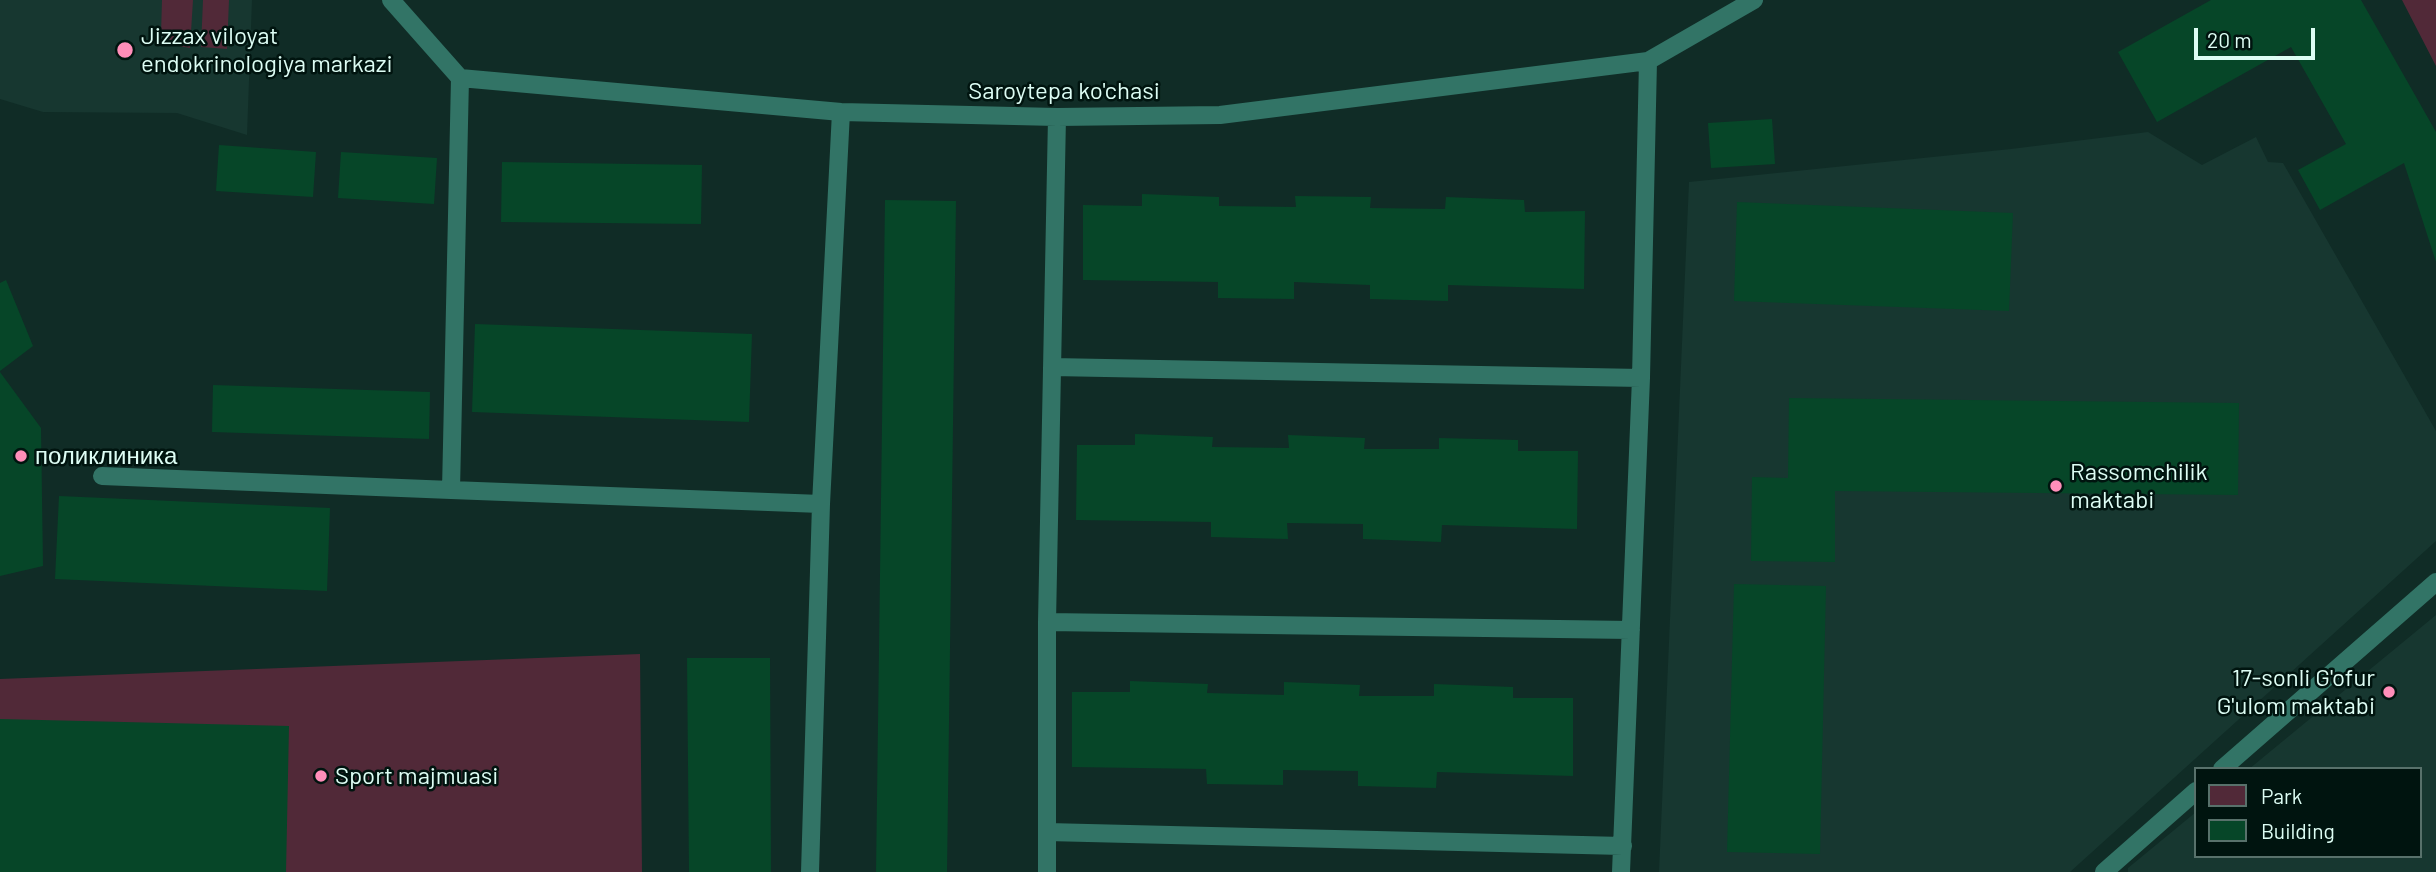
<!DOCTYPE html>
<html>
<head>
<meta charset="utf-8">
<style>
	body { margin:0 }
	#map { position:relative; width:2436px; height:872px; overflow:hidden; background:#102c26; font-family:Barlow,sans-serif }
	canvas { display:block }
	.legend { position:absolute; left:2194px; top:767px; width:228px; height:91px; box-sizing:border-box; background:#00140f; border:2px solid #58716b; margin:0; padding:9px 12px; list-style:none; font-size:21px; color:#ddfdf4 }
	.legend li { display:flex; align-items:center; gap:14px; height:35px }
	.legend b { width:35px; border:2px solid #58716b }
	.scale { position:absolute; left:2194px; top:28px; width:121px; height:32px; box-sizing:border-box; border:4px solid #ddfdf4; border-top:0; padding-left:9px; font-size:21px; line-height:24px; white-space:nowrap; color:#ddfdf4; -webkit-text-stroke:5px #00140f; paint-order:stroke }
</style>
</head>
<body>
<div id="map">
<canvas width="2436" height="872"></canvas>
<ul class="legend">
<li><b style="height:19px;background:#512938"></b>Park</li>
<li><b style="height:19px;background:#064628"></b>Building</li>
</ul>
<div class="scale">20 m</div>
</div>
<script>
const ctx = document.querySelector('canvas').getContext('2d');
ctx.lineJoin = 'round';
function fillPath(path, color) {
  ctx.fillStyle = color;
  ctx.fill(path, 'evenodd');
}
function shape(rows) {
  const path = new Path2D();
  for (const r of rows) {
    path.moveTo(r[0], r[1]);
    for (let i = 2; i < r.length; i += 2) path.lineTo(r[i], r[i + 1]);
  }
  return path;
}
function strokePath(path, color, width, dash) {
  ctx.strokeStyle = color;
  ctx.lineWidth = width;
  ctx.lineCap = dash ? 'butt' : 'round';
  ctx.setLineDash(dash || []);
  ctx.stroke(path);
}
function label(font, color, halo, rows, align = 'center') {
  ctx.font = font + ' Barlow,sans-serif';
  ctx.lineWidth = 5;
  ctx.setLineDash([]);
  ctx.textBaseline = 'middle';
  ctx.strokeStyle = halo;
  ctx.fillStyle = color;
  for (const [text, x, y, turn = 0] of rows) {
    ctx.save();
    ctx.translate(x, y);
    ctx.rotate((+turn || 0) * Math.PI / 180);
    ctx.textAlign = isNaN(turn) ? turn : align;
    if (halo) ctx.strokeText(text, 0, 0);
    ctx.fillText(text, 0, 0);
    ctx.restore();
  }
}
const built = shape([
	[0,0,252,0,247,135,177,113,43,112,0,99],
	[2148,132,2202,165,2256,137,2268,162,2283,163,2436,431,2436,541,2070,872,1659,872,1689,182,2011,149],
	[2436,615,2436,872,2128,872,2128,868,2196,812,2196,856,2420,856,2420,769,2249,769]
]);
const green = shape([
	[162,0,193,0,190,48,168,44,161,34],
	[203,0,229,0,227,49,201,47],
	[2402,0,2436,0,2436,66],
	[640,654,642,872,0,872,0,679]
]);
const building = shape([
	[2211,0,2361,0,2436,132,2436,262,2404,163,2320,210,2298,170,2346,144,2291,47,2157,122,2118,52],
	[1772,119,1775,164,1711,168,1708,123],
	[219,145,316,152,313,197,216,191],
	[341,152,437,158,434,204,338,198],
	[502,162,702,165,701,224,501,222],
	[1142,194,1219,197,1219,206,1296,207,1295,196,1371,197,1370,208,1445,209,1446,197,1524,200,1525,212,1585,211,1584,289,1448,285,1448,301,1370,299,1370,285,1294,282,1294,299,1218,298,1218,282,1083,280,1083,205,1142,206],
	[885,200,956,201,947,872,876,872],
	[1737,202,2013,213,2009,311,1734,301],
	[6,280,33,346,0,371,0,283],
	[475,324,752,334,749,422,472,412],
	[0,372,41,428,43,566,0,576],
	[213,385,430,392,429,439,212,432],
	[1789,398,2239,403,2238,495,1835,491,1835,562,1751,561,1752,477,1788,478],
	[1135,434,1213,437,1212,447,1289,448,1288,435,1365,438,1364,449,1439,449,1439,438,1518,440,1518,451,1578,451,1577,529,1442,525,1441,542,1363,539,1363,524,1287,523,1288,539,1211,537,1211,522,1076,520,1077,445,1135,445],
	[59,496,330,508,327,591,55,579],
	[1734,584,1826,586,1820,854,1727,852],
	[687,658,770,658,771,872,689,872],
	[1130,681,1208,684,1207,693,1284,695,1284,682,1360,685,1359,696,1434,696,1434,684,1513,687,1513,698,1573,698,1573,776,1437,772,1436,788,1358,786,1358,771,1283,770,1283,785,1207,784,1206,769,1072,767,1072,692,1130,692],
	[0,719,289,726,286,872,0,872]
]);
const lane = shape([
	[391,0,460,78,841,112,1057,117,1220,115,1648,61,1754,0],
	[460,78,451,490,821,504],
	[1052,367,1641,378],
	[102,476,451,490],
	[1047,622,1631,630],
	[2222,769,2436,582],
	[1047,832,1623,846],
	[810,872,821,504,841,112],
	[1047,872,1047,622,1057,117],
	[1621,872,1641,378,1648,61],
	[2104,872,2196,791]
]);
const markers = [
	[125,50,9,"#ff8eb9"],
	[21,456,7,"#ff8eb9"],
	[2056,486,7,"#ff8eb9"],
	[2389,692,7,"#ff8eb9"],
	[321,776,7,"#ff8eb9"]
];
const poiNames = [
	["Jizzax viloyat",141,36],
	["endokrinologiya markazi",141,64],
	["поликлиника",35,456],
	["Rassomchilik",2070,472],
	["maktabi",2070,500],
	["17-sonli G'ofur",2375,678,"right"],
	["G'ulom maktabi",2375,706,"right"],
	["Sport majmuasi",335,776]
];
const streetNames = [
	["Saroytepa ko'chasi",1064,91]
];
fillPath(built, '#173730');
fillPath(green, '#512938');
fillPath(building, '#064628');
strokePath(lane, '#327466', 18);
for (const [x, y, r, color] of markers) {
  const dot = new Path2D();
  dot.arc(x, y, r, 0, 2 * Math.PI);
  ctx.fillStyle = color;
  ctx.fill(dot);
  strokePath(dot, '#00140f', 2.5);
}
label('24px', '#ddfdf4', '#00140f', poiNames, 'left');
label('24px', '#ddfdf4', '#00140f', streetNames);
</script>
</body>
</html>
